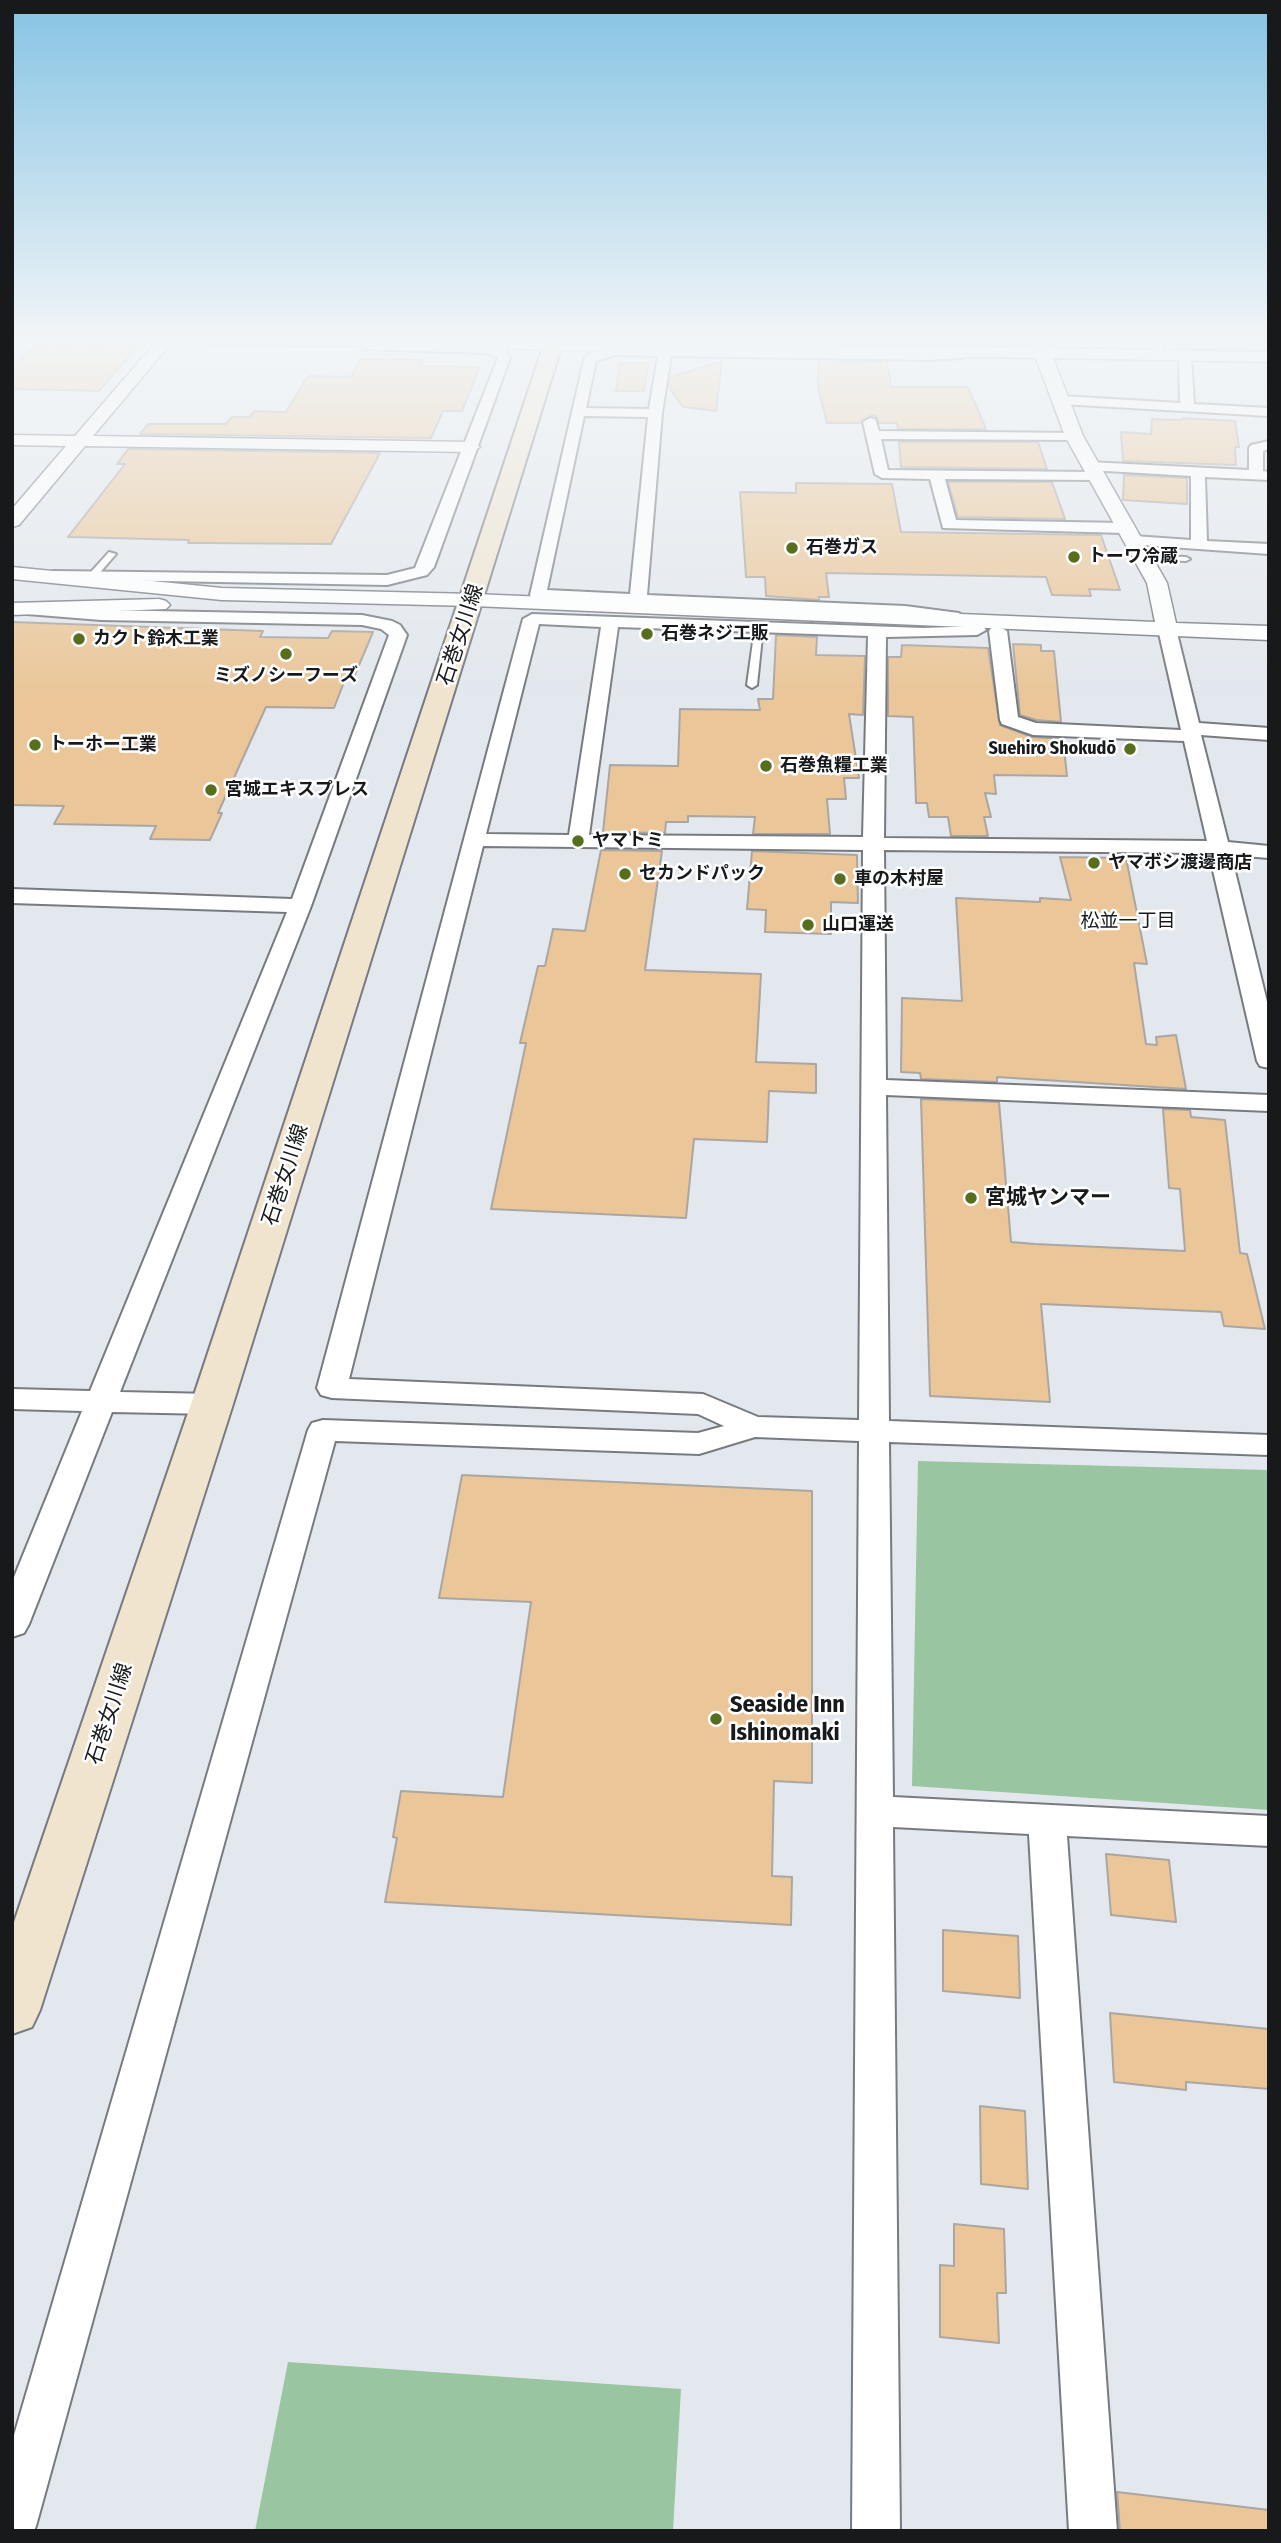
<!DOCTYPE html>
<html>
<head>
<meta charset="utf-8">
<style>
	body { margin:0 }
	#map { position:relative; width:1281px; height:2543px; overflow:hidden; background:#e3e8ee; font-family:"Fira Sans Condensed",sans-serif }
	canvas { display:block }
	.frame { position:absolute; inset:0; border:14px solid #17191b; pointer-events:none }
</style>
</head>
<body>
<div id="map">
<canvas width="1281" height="2543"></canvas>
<div class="frame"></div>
</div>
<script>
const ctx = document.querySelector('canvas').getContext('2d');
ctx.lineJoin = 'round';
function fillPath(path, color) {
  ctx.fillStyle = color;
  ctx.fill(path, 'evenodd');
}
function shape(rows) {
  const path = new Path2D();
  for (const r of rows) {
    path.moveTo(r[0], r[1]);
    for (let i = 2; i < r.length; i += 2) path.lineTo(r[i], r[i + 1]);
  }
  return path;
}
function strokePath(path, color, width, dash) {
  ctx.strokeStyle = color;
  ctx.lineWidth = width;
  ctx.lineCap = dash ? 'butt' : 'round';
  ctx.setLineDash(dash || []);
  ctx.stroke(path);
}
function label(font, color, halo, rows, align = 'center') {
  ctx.font = font + ' "Fira Sans Condensed","Noto Sans JP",sans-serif';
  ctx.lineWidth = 5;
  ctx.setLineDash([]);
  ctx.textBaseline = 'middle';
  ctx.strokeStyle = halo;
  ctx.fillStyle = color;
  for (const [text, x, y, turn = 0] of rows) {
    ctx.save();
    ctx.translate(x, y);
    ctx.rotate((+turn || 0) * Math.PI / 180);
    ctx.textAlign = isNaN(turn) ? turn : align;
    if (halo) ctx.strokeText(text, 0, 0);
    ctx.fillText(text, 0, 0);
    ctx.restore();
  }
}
const built = shape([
	[1166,338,1269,338,1269,352,1182,351,1172,349]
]);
const green = shape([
	[918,1461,1269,1470,1269,1810,912,1786],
	[288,2362,681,2389,673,2531,255,2531]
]);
const building = shape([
	[34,346,137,347,99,391,12,389,12,367,34,346],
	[361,359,423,360,420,366,480,367,462,411,443,411,431,438,140,434,148,424,226,424,231,417,250,417,254,411,286,412,308,376,351,377,361,359],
	[722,361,716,411,683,407,669,387,670,377,722,361],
	[887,362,891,387,968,387,986,429,898,429,897,423,879,423,876,416,871,415,860,423,827,423,818,388,818,363,887,362],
	[620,363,648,363,644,391,616,391,620,363],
	[1182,418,1235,421,1239,447,1235,447,1236,465,1123,461,1121,432,1151,434,1152,419,1182,420,1182,418],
	[899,442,1038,442,1047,469,901,467,899,442],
	[128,449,380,453,331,544,204,543,188,543,189,540,68,537,125,464,117,464,128,449],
	[1124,475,1187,478,1187,504,1123,500,1124,475],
	[948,482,1052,482,1065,519,958,517,948,482],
	[796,483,892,484,901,532,1101,535,1120,590,1089,589,1091,596,1052,595,1046,577,826,573,829,597,819,597,819,600,766,596,765,577,746,577,740,492,796,493,796,483],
	[12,622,263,631,260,637,328,638,332,631,373,632,354,677,346,677,334,708,266,707,218,813,222,813,210,840,150,839,156,826,54,824,64,806,12,805,12,622],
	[776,635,817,637,816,655,865,656,863,715,849,714,859,778,844,778,846,799,827,799,830,834,753,834,755,817,688,816,688,822,666,822,665,833,603,832,610,765,678,766,680,709,760,710,758,699,773,699,776,635],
	[1013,644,1041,645,1041,651,1054,651,1061,722,1036,720,1020,715,1013,644],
	[902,645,988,648,1000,725,1032,737,1063,739,1067,776,994,775,996,794,985,793,991,817,984,817,988,836,951,836,948,817,929,817,927,803,916,803,913,717,888,716,888,657,901,657,902,645],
	[601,850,662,851,645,970,761,974,756,1062,816,1064,816,1093,769,1091,767,1142,694,1139,686,1218,491,1209,526,1043,520,1043,538,966,545,966,553,929,585,931,601,850],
	[752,851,857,855,858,903,831,902,831,934,765,932,766,910,747,909,752,851],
	[1060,857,1126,858,1147,964,1134,963,1146,1044,1157,1045,1156,1037,1176,1035,1186,1089,997,1077,997,1082,921,1079,920,1073,901,1072,902,998,962,1001,956,898,1040,902,1040,898,1071,900,1060,857],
	[921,1099,999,1102,1011,1242,1035,1244,1185,1251,1180,1189,1169,1188,1163,1109,1190,1110,1191,1117,1225,1120,1240,1253,1247,1254,1265,1329,1224,1326,1221,1312,1041,1304,1050,1402,930,1396,921,1099],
	[462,1475,812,1491,812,1783,774,1781,772,1876,792,1877,791,1925,385,1902,397,1838,393,1837,401,1791,503,1797,531,1602,439,1598,462,1475],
	[1106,1854,1169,1860,1176,1922,1111,1915,1106,1854],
	[943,1930,1018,1936,1020,1998,943,1991,943,1930],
	[1110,2013,1269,2029,1269,2089,1186,2082,1186,2090,1114,2082,1110,2013],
	[980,2106,1025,2111,1028,2189,981,2184,980,2106],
	[954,2224,1004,2229,1006,2293,997,2293,999,2343,940,2337,940,2265,954,2266,954,2224],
	[1117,2492,1269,2510,1269,2531,1120,2531,1117,2492]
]);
const service = shape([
	[109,552,116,554,97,576,91,576,91,572,109,552],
	[1143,555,1186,557,1190,559,1186,561,1140,559,1139,557,1143,555],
	[759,624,763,627,757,685,752,688,747,685,755,627,759,624]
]);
const minor = shape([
	[1147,338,1159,338,1168,356,1167,359,1157,359,1147,338],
	[368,342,486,345,506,350,510,358,434,567,427,575,387,585,48,579,46,576,48,573,54,571,387,575,415,568,498,358,486,353,364,349,364,343,368,342],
	[615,347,967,351,968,354,962,358,929,360,671,356,662,413,647,595,905,606,959,613,962,617,959,621,532,599,530,595,584,360,589,353,615,347],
	[615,355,658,356,649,409,586,408,596,361,615,355],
	[584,416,648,417,630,594,547,590,584,416],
	[1185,353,1191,357,1194,404,1269,408,1269,416,1061,404,1054,400,1061,396,1180,403,1179,357,1185,353],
	[870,418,875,419,879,431,1079,433,1081,436,1074,440,881,439,888,470,1095,472,1102,476,1095,480,945,479,956,520,1124,523,1132,528,1124,533,943,528,930,479,882,478,875,474,863,422,870,418],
	[1269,441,1269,449,1263,451,1263,471,1269,472,1269,480,1205,477,1207,541,1269,544,1269,554,1128,544,1126,541,1134,536,1191,540,1191,476,1089,470,1082,466,1089,462,1249,470,1249,448,1251,445,1269,441],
	[33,605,101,610,362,615,392,621,400,625,407,635,311,906,120,1392,212,1394,223,1397,227,1404,223,1411,212,1414,112,1412,29,1624,24,1633,12,1637,12,1582,82,1411,12,1409,12,1389,90,1391,287,912,12,903,12,889,292,899,389,635,381,629,362,625,101,620,27,614,24,610,33,605],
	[532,614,923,628,983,626,986,630,977,635,886,637,884,838,1207,841,1184,741,1033,735,1002,724,1000,720,989,631,992,627,998,626,1007,631,1018,717,1036,723,1181,730,1158,629,1167,624,1176,629,1199,723,1269,728,1269,740,1201,735,1228,842,1269,846,1269,858,1231,855,1269,1010,1269,1068,1260,1066,1257,1061,1209,853,884,850,886,1080,1269,1095,1269,1111,886,1095,889,1421,1269,1435,1269,1455,889,1442,893,1797,1269,1816,1269,1846,1067,1836,1117,2531,1069,2531,1029,1834,893,1827,900,2531,852,2531,859,1441,755,1437,699,1454,335,1441,36,2526,34,2531,12,2531,12,2442,308,1430,312,1423,323,1420,698,1433,724,1426,698,1414,332,1398,321,1395,317,1388,523,619,532,614],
	[539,624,601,627,569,835,486,834,539,624],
	[618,627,868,636,863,837,589,835,618,627],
	[483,846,863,850,859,1420,758,1417,703,1394,349,1379,483,846]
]);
const tertiary = shape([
	[142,338,441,338,1033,348,1029,338,1045,338,1049,348,1269,352,1269,362,1053,358,1083,436,1167,583,1176,623,1269,626,1269,640,473,606,222,600,12,579,12,567,222,588,473,594,1155,622,1147,583,1065,436,1036,358,171,343,93,436,471,442,480,447,471,452,85,446,19,525,12,527,12,509,66,446,12,445,12,435,75,436,155,343,144,341,142,338],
	[159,599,166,601,170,605,166,609,12,615,12,603,159,599]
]);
const secondary = shape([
	[546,338,564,338,233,1404,40,2010,32,2027,12,2034,12,1928,191,1404,546,338]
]);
const markers = [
	[792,548,7,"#576e1f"],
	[1074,557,7,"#576e1f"],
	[647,634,7,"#576e1f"],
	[79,639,7,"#576e1f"],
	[286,654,7,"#576e1f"],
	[35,745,7,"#576e1f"],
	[1130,749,7,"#576e1f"],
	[766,766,7,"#576e1f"],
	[211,790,7,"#576e1f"],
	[578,841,7,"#576e1f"],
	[1094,863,7,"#576e1f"],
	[625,874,7,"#576e1f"],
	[840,879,7,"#576e1f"],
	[808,925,7,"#576e1f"],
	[971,1198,7,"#576e1f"],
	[716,1719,7,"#576e1f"]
];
const farPoinames = [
	["石巻ガス",806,548],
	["トーワ冷蔵",1088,557],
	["石巻ネジ工販",661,634],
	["カクト鈴木工業",93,639],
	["ミズノシーフーズ",286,676,"center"],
	["トーホー工業",49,745],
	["Suehiro Shokudō",1116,749,"right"],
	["石巻魚糧工業",780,766],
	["宮城エキスプレス",225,790],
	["ヤマトミ",592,841],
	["ヤマボシ渡邊商店",1108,863],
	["セカンドパック",639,874],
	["車の木村屋",854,879],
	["山口運送",822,925]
];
const farNeighbourhoodnames = [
	["松並一丁目",1128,922]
];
const streetNames = [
	["石巻女川線",461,635,-72],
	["石巻女川線",286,1175,-72],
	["石巻女川線",110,1714,-72]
];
const poiNames = [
	["宮城ヤンマー",985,1198]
];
const nearPoinames = [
	["Seaside Inn",730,1705],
	["Ishinomaki",730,1733]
];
fillPath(built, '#d4deea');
fillPath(green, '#99c5a1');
fillPath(building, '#eac699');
strokePath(building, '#aba6a1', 2);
strokePath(service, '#777b80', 4);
strokePath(minor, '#777b80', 4);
strokePath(tertiary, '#777b80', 3);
strokePath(secondary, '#777b80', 4);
fillPath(service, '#fff');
fillPath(minor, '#fff');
fillPath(tertiary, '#fff');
fillPath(secondary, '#f0e4cf');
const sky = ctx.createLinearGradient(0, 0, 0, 694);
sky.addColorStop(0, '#85c3e4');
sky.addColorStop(0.49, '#f2f5f7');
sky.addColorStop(1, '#f2f5f700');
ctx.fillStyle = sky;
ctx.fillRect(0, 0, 1281, 694);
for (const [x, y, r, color] of markers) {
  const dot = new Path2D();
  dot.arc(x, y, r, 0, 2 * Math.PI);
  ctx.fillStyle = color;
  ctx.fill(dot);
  strokePath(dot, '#fff', 2.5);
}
label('bold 18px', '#17191b', '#fff', farPoinames, 'left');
label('19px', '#17191b', '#fff', farNeighbourhoodnames);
label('21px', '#17191b', '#fff', streetNames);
label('bold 21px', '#17191b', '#fff', poiNames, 'left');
label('bold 24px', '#17191b', '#fff', nearPoinames, 'left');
</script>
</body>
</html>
